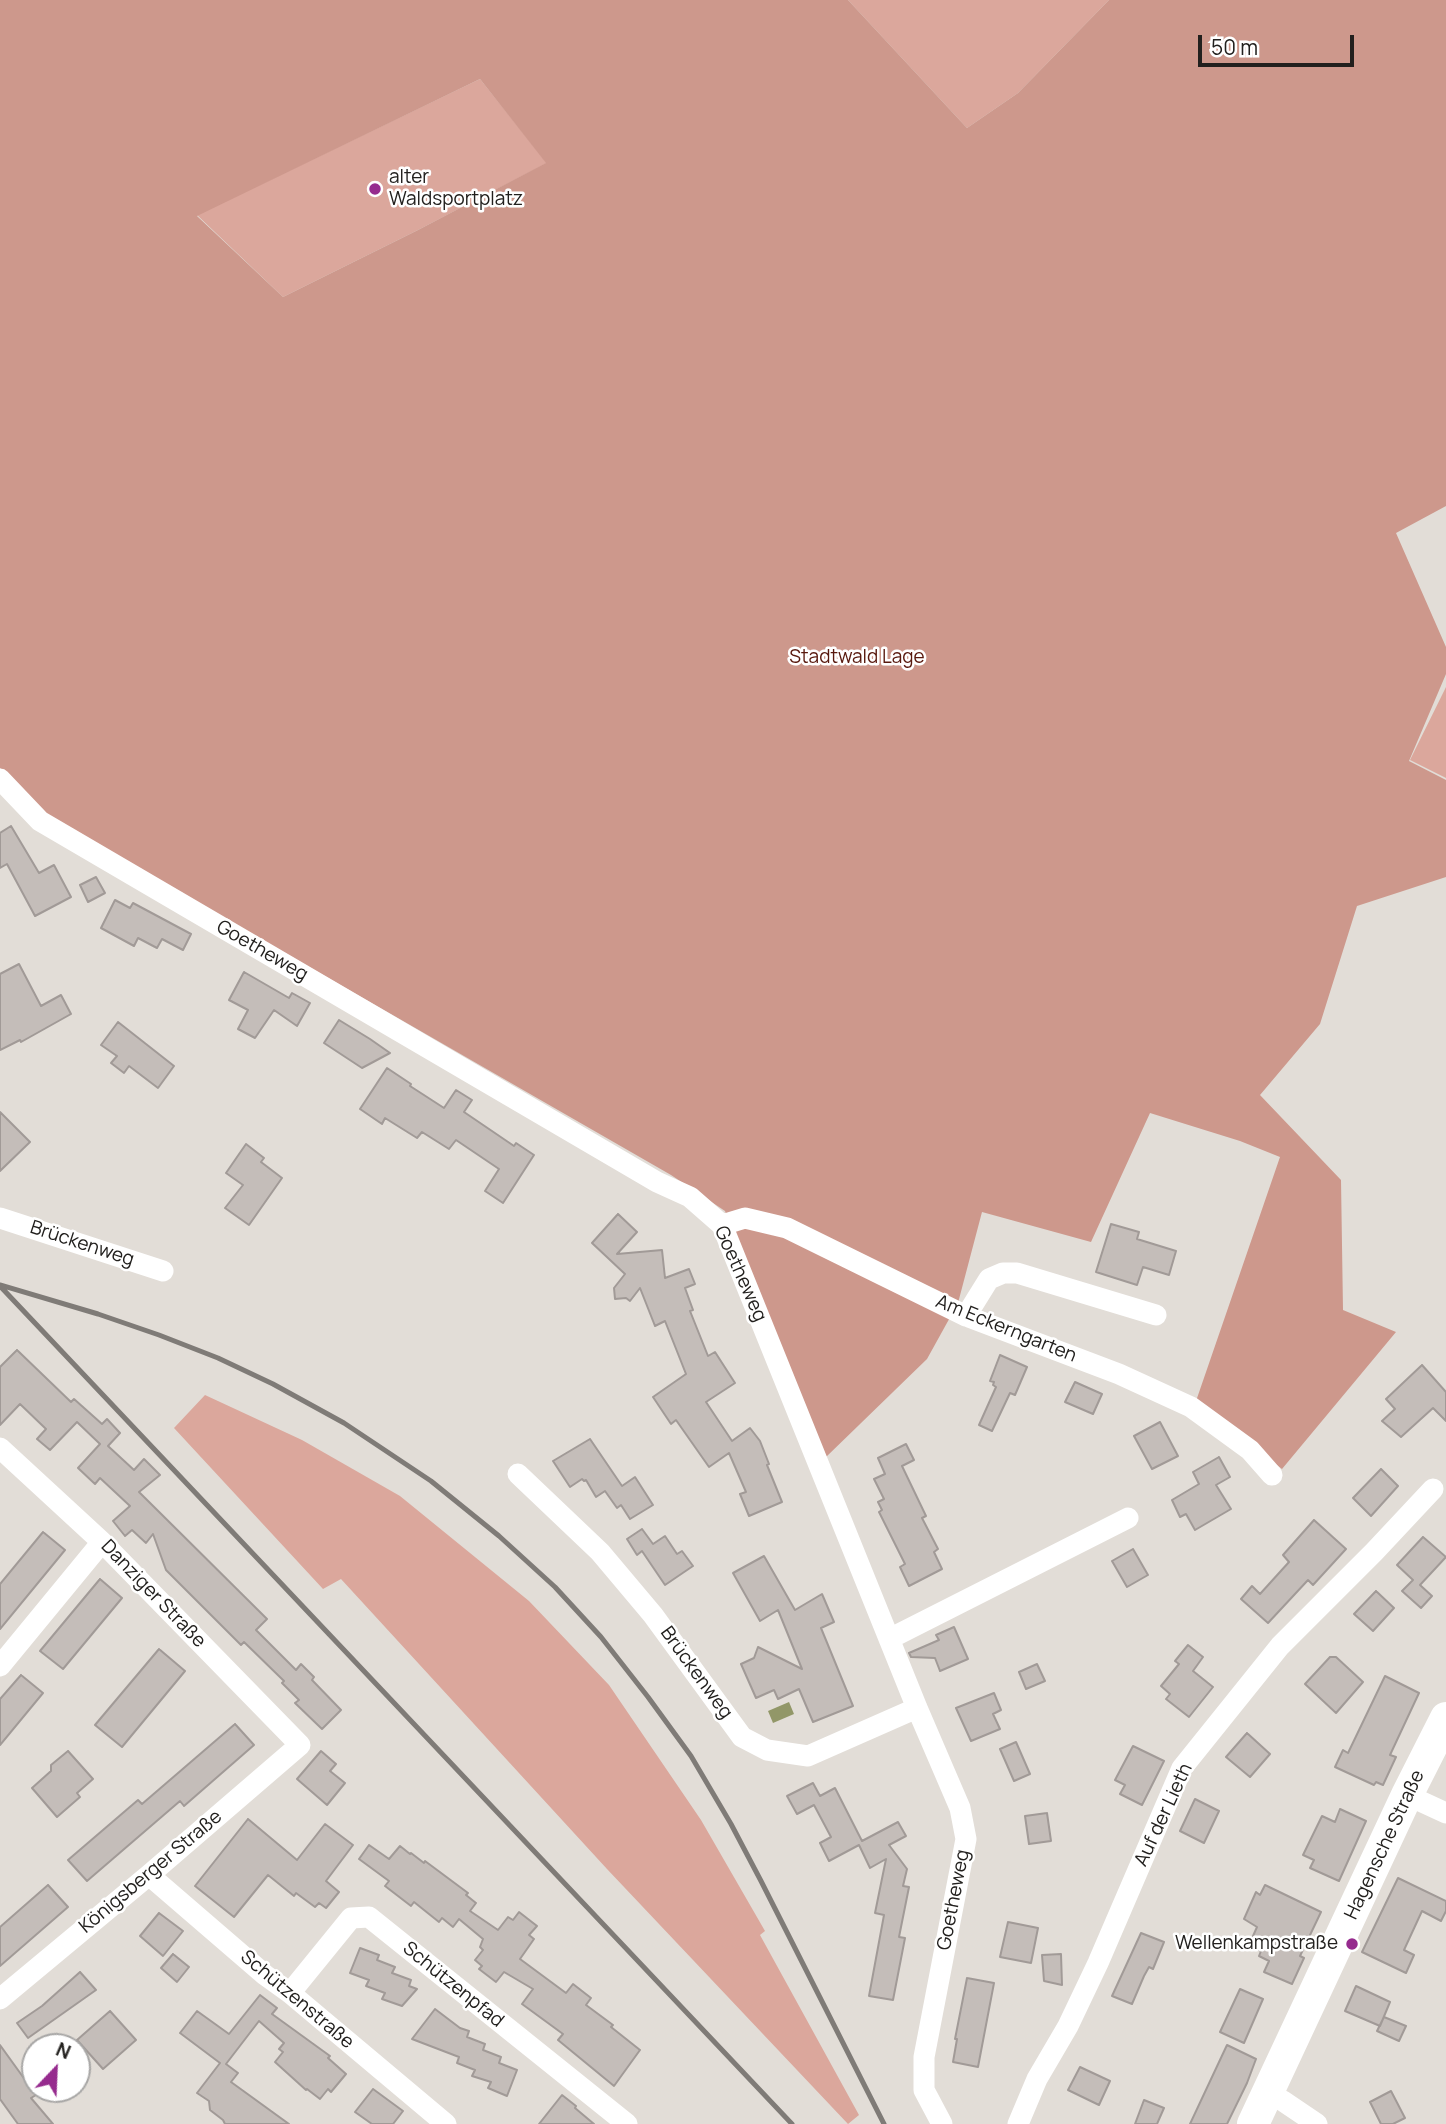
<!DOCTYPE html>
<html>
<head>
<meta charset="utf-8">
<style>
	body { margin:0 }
	#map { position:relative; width:1446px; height:2124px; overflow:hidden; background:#e2ddd7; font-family:Manrope,sans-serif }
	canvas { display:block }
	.north { position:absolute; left:21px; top:2033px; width:70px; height:70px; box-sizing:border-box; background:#fff; border:2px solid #a7a6a5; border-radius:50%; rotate:23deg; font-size:19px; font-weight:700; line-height:28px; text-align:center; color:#22201e }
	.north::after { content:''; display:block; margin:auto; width:24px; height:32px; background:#962b8e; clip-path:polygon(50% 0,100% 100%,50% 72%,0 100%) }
	.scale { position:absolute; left:1198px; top:35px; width:156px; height:32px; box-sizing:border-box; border:4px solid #22201e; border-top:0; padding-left:9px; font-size:21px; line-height:24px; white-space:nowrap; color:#22201e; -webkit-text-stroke:5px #fff; paint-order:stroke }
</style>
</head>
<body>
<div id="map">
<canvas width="1446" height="2124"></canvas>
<div class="north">N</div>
<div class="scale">50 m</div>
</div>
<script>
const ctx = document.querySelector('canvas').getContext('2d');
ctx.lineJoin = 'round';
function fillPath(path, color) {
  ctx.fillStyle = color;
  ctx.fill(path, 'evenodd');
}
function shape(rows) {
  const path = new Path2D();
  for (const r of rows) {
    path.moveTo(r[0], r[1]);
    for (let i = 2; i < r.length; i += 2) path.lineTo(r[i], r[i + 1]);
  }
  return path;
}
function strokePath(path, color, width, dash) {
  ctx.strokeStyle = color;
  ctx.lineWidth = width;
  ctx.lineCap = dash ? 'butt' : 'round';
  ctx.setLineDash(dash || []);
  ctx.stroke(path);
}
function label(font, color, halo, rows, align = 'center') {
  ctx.font = font + ' Manrope,sans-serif';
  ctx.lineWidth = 5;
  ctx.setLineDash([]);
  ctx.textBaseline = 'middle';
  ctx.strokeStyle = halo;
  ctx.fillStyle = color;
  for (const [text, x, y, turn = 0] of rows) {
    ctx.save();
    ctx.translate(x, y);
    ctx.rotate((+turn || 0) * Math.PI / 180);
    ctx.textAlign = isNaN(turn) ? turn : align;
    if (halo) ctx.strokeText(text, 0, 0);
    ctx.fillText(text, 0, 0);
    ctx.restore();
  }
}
const green = shape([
	[848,0,1109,0,1018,93,967,128],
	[480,79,547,163,418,230,283,297,197,215],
	[1446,687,1446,778,1410,760],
	[205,1395,302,1440,400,1496,529,1601,609,1685,701,1820,765,1931,760,1935,859,2115,848,2124,607,1869,341,1579,323,1589,174,1428]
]);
const forest = shape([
	[0,0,848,0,967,128,1018,93,1109,0,1446,0,1446,506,1396,533,1446,647,1446,674,1409,761,1446,780,1446,877,1357,906,1320,1024,1260,1095,1341,1180,1343,1310,1396,1332,1282,1469,1195,1404,1280,1157,1240,1141,1150,1113,1091,1242,982,1212,958,1303,927,1359,825,1458,725,1211,671,1175,50,818,0,768],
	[480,79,546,163,418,230,283,297,197,216]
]);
const water = shape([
	[789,1702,794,1714,773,1723,768,1711]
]);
const building = shape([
	[11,826,39,873,54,865,71,897,35,916,7,864,0,868,0,833,11,826],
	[96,877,105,893,88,902,80,885,96,877],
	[115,900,130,908,133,903,191,934,183,950,162,939,157,948,138,938,134,946,101,928,115,900],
	[19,964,41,1006,61,995,71,1014,21,1042,20,1040,0,1050,0,974,19,964],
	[244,972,289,998,292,993,310,1003,297,1026,274,1010,255,1038,238,1029,248,1010,229,1000,244,972],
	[339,1020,370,1039,390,1053,362,1068,324,1043,339,1020],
	[118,1022,174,1066,158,1088,129,1066,124,1073,111,1063,117,1056,101,1045,118,1022],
	[387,1068,411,1084,410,1086,444,1108,456,1090,472,1100,464,1112,514,1146,516,1143,534,1155,503,1203,485,1191,499,1169,456,1140,449,1149,422,1132,417,1138,385,1118,382,1124,360,1109,387,1068],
	[0,1112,30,1142,0,1171,0,1112],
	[246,1144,264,1158,261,1162,282,1178,249,1225,225,1208,243,1185,226,1173,246,1144],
	[618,1214,637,1232,617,1254,662,1250,665,1278,689,1269,695,1284,685,1288,693,1310,690,1311,708,1356,715,1352,735,1383,706,1402,732,1441,750,1428,760,1441,769,1464,767,1465,782,1502,749,1516,740,1494,746,1492,729,1453,709,1467,676,1420,671,1424,653,1397,686,1374,665,1321,655,1326,640,1288,630,1301,626,1298,615,1299,614,1288,625,1274,592,1243,618,1214],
	[1111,1224,1139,1232,1137,1239,1176,1251,1169,1275,1143,1267,1137,1285,1096,1272,1111,1224],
	[17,1350,71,1402,74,1399,102,1424,107,1419,120,1433,108,1446,134,1470,144,1459,160,1475,139,1492,267,1619,256,1630,296,1670,301,1664,314,1677,312,1680,341,1710,322,1729,295,1703,299,1700,282,1683,284,1681,244,1642,241,1645,166,1570,153,1534,146,1543,132,1530,125,1536,113,1521,130,1506,100,1478,95,1484,78,1468,100,1444,77,1422,50,1450,37,1439,46,1429,20,1404,0,1425,0,1367,17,1350],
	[1000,1355,1027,1367,1015,1395,1010,1393,992,1431,979,1425,996,1387,993,1385,994,1382,990,1381,1000,1355],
	[1422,1365,1446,1392,1446,1421,1433,1408,1401,1437,1382,1421,1395,1409,1386,1399,1422,1365],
	[1075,1382,1102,1394,1093,1414,1065,1402,1075,1382],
	[1160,1422,1178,1456,1152,1469,1134,1436,1160,1422],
	[590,1439,622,1486,635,1477,653,1505,630,1519,621,1505,617,1508,605,1491,596,1497,586,1480,584,1481,582,1479,570,1487,553,1461,590,1439],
	[906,1444,914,1460,902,1466,926,1516,922,1518,938,1549,934,1552,942,1569,909,1586,900,1567,905,1564,879,1512,882,1510,878,1502,884,1499,874,1479,885,1474,878,1458,906,1444],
	[1219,1457,1230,1477,1216,1485,1231,1509,1195,1530,1186,1514,1180,1517,1172,1500,1199,1484,1193,1472,1219,1457],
	[1381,1469,1398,1486,1371,1516,1353,1498,1381,1469],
	[1314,1520,1346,1549,1313,1585,1308,1580,1268,1623,1241,1599,1252,1586,1260,1594,1289,1562,1283,1555,1314,1520],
	[642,1529,653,1544,665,1536,677,1554,682,1551,693,1566,665,1585,642,1551,637,1555,627,1539,642,1529],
	[43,1532,65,1550,0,1629,0,1584,43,1532],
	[1423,1537,1446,1557,1420,1585,1432,1596,1421,1608,1402,1591,1413,1580,1397,1565,1423,1537],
	[1133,1549,1148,1575,1127,1587,1112,1561,1133,1549],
	[764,1556,795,1610,822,1594,834,1622,821,1628,853,1706,813,1722,799,1689,778,1699,774,1690,756,1698,741,1664,754,1658,758,1647,802,1669,778,1610,760,1621,733,1573,764,1556],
	[100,1579,122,1598,63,1669,40,1651,100,1579],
	[1376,1591,1394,1608,1373,1631,1354,1614,1376,1591],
	[954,1627,968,1659,940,1671,935,1658,911,1657,909,1653,939,1640,936,1635,954,1627],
	[1188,1645,1203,1657,1193,1671,1213,1687,1189,1717,1166,1699,1170,1694,1161,1686,1179,1664,1175,1661,1188,1645],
	[159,1649,185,1671,122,1747,95,1725,159,1649],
	[1330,1657,1336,1657,1363,1682,1336,1713,1305,1684,1330,1657],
	[1037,1664,1045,1681,1026,1689,1019,1672,1037,1664],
	[21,1675,43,1693,0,1745,0,1699,21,1675],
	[1385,1676,1419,1693,1390,1755,1396,1757,1383,1785,1376,1782,1374,1785,1335,1767,1343,1750,1348,1753,1385,1676],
	[994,1693,1001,1710,993,1714,1000,1729,971,1741,956,1708,994,1693],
	[235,1724,254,1745,184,1806,180,1801,87,1881,68,1860,138,1800,142,1804,235,1724],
	[1247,1733,1270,1754,1250,1777,1226,1757,1247,1733],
	[1016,1742,1030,1774,1014,1781,1000,1749,1016,1742],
	[1133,1746,1164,1761,1142,1805,1120,1794,1125,1785,1115,1780,1133,1746],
	[68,1751,93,1779,77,1793,80,1797,57,1817,32,1788,51,1771,51,1765,68,1751],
	[321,1751,336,1764,330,1771,345,1783,327,1805,297,1779,321,1751],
	[813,1783,820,1796,835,1788,862,1841,898,1822,906,1836,889,1845,907,1869,903,1886,909,1887,899,1937,905,1938,893,2000,869,1996,884,1915,875,1913,886,1859,870,1868,859,1845,829,1861,820,1843,831,1837,814,1805,797,1814,787,1796,813,1783],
	[1195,1799,1219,1811,1204,1843,1180,1831,1195,1799],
	[1340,1809,1366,1821,1339,1881,1310,1868,1314,1860,1303,1855,1322,1816,1335,1822,1340,1809],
	[1047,1813,1051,1841,1029,1844,1025,1816,1047,1813],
	[248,1819,297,1860,325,1824,353,1845,326,1881,339,1892,326,1908,319,1903,315,1907,296,1893,294,1896,268,1875,234,1917,195,1886,248,1819],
	[369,1845,389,1859,400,1846,410,1854,411,1853,424,1863,425,1861,468,1893,466,1895,476,1903,470,1911,498,1930,508,1917,513,1920,519,1912,537,1926,529,1935,534,1939,520,1959,566,1993,573,1984,591,1998,586,2005,613,2025,611,2027,640,2050,614,2086,558,2040,563,2034,522,2004,533,1989,504,1972,496,1982,479,1969,482,1966,475,1960,483,1950,480,1947,483,1939,459,1919,453,1927,442,1918,439,1922,414,1902,411,1906,385,1886,389,1881,359,1859,369,1845],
	[1398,1878,1446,1901,1446,1911,1441,1921,1422,1911,1404,1950,1414,1955,1406,1973,1362,1952,1398,1878],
	[48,1885,68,1907,0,1966,0,1927,48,1885],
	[1265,1885,1321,1912,1300,1956,1304,1958,1292,1984,1264,1972,1269,1961,1259,1956,1261,1951,1249,1945,1257,1927,1244,1919,1256,1892,1260,1895,1265,1885],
	[159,1913,183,1931,163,1956,140,1936,159,1913],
	[1008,1922,1038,1928,1031,1963,1000,1957,1008,1922],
	[1141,1933,1164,1942,1153,1969,1149,1967,1144,1976,1132,2004,1112,1996,1141,1933],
	[360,1948,379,1955,377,1960,395,1967,392,1973,411,1980,409,1986,417,1989,402,2006,382,1999,385,1993,366,1986,369,1980,350,1973,360,1948],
	[173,1954,189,1967,177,1982,161,1968,173,1954],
	[1061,1954,1062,1985,1044,1981,1042,1955,1061,1954],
	[80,1972,96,1990,28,2038,17,2023,42,2006,80,1972],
	[967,1978,994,1983,978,2067,953,2062,957,2039,955,2039,967,1978],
	[1356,1986,1390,2002,1380,2026,1345,2011,1356,1986],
	[1240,1989,1263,1999,1244,2043,1220,2032,1240,1989],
	[260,1995,277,2008,272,2014,330,2056,328,2058,346,2074,331,2092,328,2089,320,2099,307,2089,306,2090,275,2062,283,2052,279,2049,284,2043,259,2021,226,2064,238,2073,231,2082,289,2124,225,2124,223,2120,210,2110,209,2101,197,2093,220,2063,180,2033,197,2011,229,2034,260,1995],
	[435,2009,460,2028,469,2031,467,2037,485,2044,483,2050,501,2057,499,2063,517,2070,507,2096,488,2088,491,2082,472,2076,475,2070,457,2063,459,2057,412,2039,435,2009],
	[110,2011,136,2040,103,2069,77,2040,110,2011],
	[1384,2017,1406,2026,1399,2041,1377,2031,1384,2017],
	[0,2045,36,2095,31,2098,53,2124,18,2124,0,2099,0,2045],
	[1227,2045,1256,2059,1247,2083,1227,2124,1190,2124,1227,2045],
	[1080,2067,1110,2081,1099,2105,1068,2090,1080,2067],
	[373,2089,403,2111,393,2124,372,2124,355,2112,373,2089],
	[1391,2091,1405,2118,1393,2124,1381,2124,1370,2102,1391,2091],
	[562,2095,576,2106,575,2108,594,2124,539,2124,562,2095],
	[1144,2100,1164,2108,1157,2124,1135,2124,1144,2100]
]);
const street = shape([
	[0,779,40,821,657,1182,690,1197,722,1225,917,1708,960,1808,966,1839,924,2057,924,2090,942,2124],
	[0,1218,163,1271],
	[722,1225,745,1218,787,1228,966,1316,1119,1374,1191,1407,1250,1450,1272,1475],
	[966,1316,989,1279,1003,1273,1017,1273,1156,1315],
	[0,1448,102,1542,300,1745,149,1875,0,1999],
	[518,1474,600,1552,653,1615,742,1737,767,1750,808,1756,917,1708],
	[889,1639,1128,1518],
	[0,1666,102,1542],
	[1407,1795,1446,1813],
	[149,1875,265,1975,290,1993,446,2124],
	[290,1993,351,1918,369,1917,627,2124],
	[1268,2093,1283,2101,1317,2124],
	[1018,2124,1037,2079,1068,2026,1098,1963,1182,1768,1280,1646,1374,1552,1433,1489]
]);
const secondary = shape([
	[1253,2124,1407,1795,1446,1718]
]);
const rail = shape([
	[0,1285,98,1314,159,1335,218,1358,273,1384,344,1423,431,1481,499,1536,555,1587,601,1637,648,1697,691,1756,731,1824,761,1881,884,2124],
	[0,1286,792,2124]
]);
const markers = [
	[375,189,7,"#962b8e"],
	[1352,1944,7,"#962b8e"]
];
const poiNames = [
	["alter",389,178],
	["Waldsportplatz",389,200],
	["Wellenkampstraße",1338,1944,"right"]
];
const parkNames = [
	["Stadtwald Lage",857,658]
];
const streetNames = [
	["Goetheweg",262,951,30],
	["Brückenweg",82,1244,18],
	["Goetheweg",740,1274,66],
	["Am Eckerngarten",1006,1329,22],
	["Danziger Straße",153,1594,46],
	["Brückenweg",696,1673,54],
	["Auf der Lieth",1164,1815,-65],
	["Hagensche Straße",1385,1845,-65],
	["Königsberger Straße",151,1872,-40],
	["Goetheweg",954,1900,-79],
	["Schützenpfad",453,1985,39],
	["Schützenstraße",297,2000,40]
];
fillPath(green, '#dba79c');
fillPath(forest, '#cd988c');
fillPath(water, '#929768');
fillPath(building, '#c4bdb9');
strokePath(building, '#a19a97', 2);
strokePath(street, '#fff', 21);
strokePath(secondary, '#fff', 32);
strokePath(rail, '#7f7b77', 5);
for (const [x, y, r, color] of markers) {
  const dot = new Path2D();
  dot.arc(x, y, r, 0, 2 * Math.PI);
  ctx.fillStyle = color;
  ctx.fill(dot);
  strokePath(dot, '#fff', 2.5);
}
label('19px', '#22201e', '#fff', poiNames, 'left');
label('19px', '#58180d', '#fff', parkNames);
label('19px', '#22201e', '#fff', streetNames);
</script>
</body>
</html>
